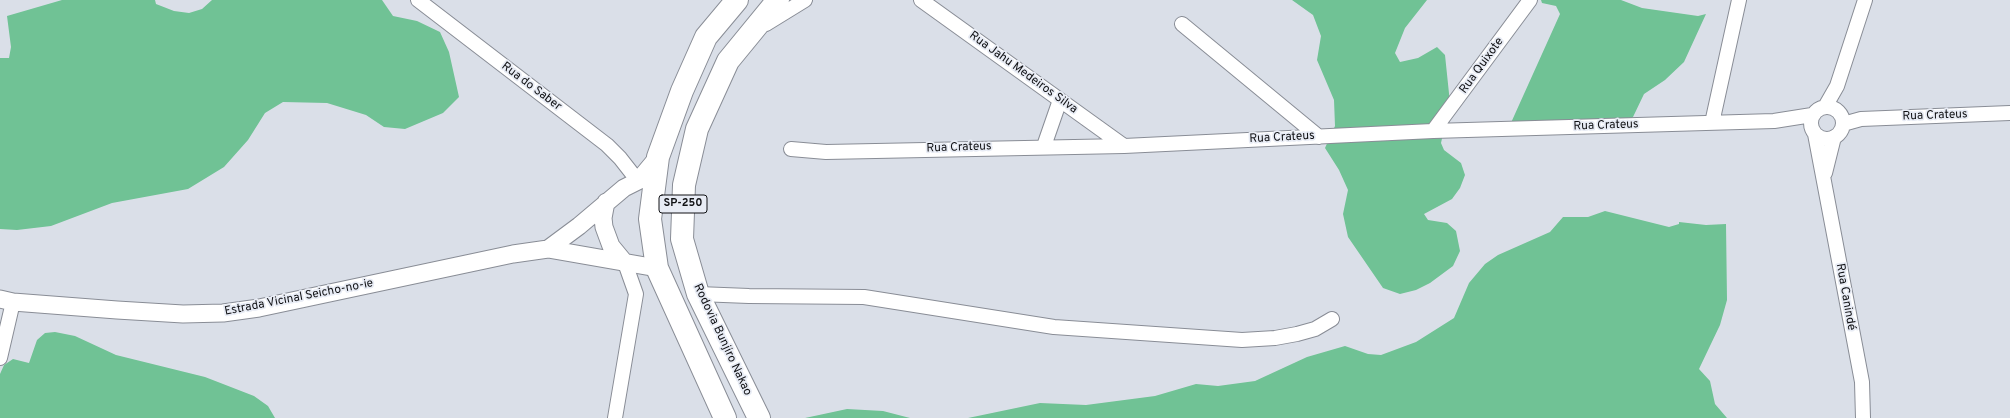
<!DOCTYPE html>
<html>
<head>
<meta charset="utf-8">
<style>
	body { margin:0 }
	canvas { display:block; background:#dadfe8 }
</style>
</head>
<body>
<canvas width="2010" height="418"></canvas>
<script>
const ctx = document.querySelector('canvas').getContext('2d');
ctx.lineJoin = 'round';
function fillPath(path, color) {
  ctx.fillStyle = color;
  ctx.fill(path, 'evenodd');
}
function shape(rows) {
  const path = new Path2D();
  for (const r of rows) {
    if (r.length === 3) {
      path.moveTo(r[0] + r[2], r[1]);
      path.arc(r[0], r[1], r[2], 0, 2 * Math.PI);
      continue;
    }
    path.moveTo(r[0], r[1]);
    for (let i = 2; i < r.length; i += 2) path.lineTo(r[i], r[i + 1]);
  }
  return path;
}
function strokePath(path, color, width, dash) {
  ctx.strokeStyle = color;
  ctx.lineWidth = width;
  ctx.lineCap = dash ? 'butt' : 'round';
  ctx.setLineDash(dash || []);
  ctx.stroke(path);
}
function label(font, color, halo, rows, align = 'center') {
  ctx.font = font + ' Overpass,sans-serif';
  ctx.lineWidth = 3.5;
  ctx.setLineDash([]);
  ctx.textBaseline = 'middle';
  ctx.strokeStyle = halo;
  ctx.fillStyle = color;
  for (const [text, x, y, turn = 0] of rows) {
    ctx.save();
    ctx.translate(x, y);
    ctx.rotate((+turn || 0) * Math.PI / 180);
    ctx.textAlign = isNaN(turn) ? turn : align;
    if (halo) ctx.strokeText(text, 0, 0);
    ctx.fillText(text, 0, 0);
    ctx.restore();
  }
}
const green = shape([
	[62,0,155,0,156,4,174,11,189,13,202,9,212,0,382,0,393,16,417,21,440,32,449,52,459,97,443,113,405,129,384,127,366,115,327,103,283,102,265,113,248,140,224,167,188,189,112,203,51,226,17,230,0,229,0,58,9,58,11,47,7,16],
	[1292,0,1427,0,1405,28,1395,53,1400,62,1418,58,1437,47,1445,55,1450,103,1441,143,1444,150,1461,163,1465,175,1460,188,1452,199,1424,214,1428,220,1447,223,1456,231,1460,251,1453,266,1430,283,1416,290,1400,294,1383,288,1348,237,1343,214,1348,190,1339,170,1325,148,1335,126,1334,100,1317,60,1321,36,1313,15],
	[1541,0,1621,0,1642,8,1698,16,1706,14,1684,62,1665,80,1644,94,1633,117,1620,126,1510,125,1560,14,1556,6,1542,3],
	[1605,211,1669,227,1679,224,1679,222,1706,225,1726,224,1727,300,1720,325,1699,369,1710,381,1715,404,1727,418,968,418,1040,403,1086,405,1155,396,1196,384,1218,386,1255,381,1307,357,1345,346,1368,354,1381,355,1416,342,1454,318,1469,283,1485,264,1498,255,1550,232,1563,217,1588,217],
	[55,332,75,336,116,355,205,377,254,396,268,406,275,418,0,418,0,374,4,365,13,359,29,363,37,340,45,333],
	[847,409,883,411,910,418,805,418]
]);
const minor = shape([
	[418,0,607,145,620,158,638,181],
	[921,0,1124,146],
	[766,24,805,0],
	[1182,24,1319,137],
	[1827,123,16],
	[1825,107,1837,86,1865,0],
	[1712,123,1739,0],
	[1843,124,1861,119,2010,113],
	[1433,131,1530,0],
	[1815,134,1862,382,1863,418],
	[1044,146,1060,100],
	[791,149,826,152,1124,146,1433,131,1774,121,1812,115],
	[1825,173,1834,137],
	[698,294,749,296,864,297,1054,327,1242,340,1275,338,1297,334,1315,329,1332,319],
	[0,358,13,302],
	[615,418,636,294,625,263]
]);
const tertiary = shape([
	[606,202,603,218,604,227,611,246,625,263],
	[548,249,579,226,624,188,638,181,658,157],
	[0,299,13,302,117,310,183,314,223,313,259,308,513,254,548,249,657,268]
]);
const primary = shape([
	[725,418,657,268,650,219,658,157,682,91,706,37,737,0],
	[759,418,698,294,682,239,684,185,697,129,728,61,778,0]
]);
const shields = [
	[683,204,48]
];
const shieldNames = [
	["SP-250",683,204]
];
const streetNames = [
	["Rua Quixote",1482,66,-54],
	["Rua Jahu Medeiros Silva",1023,73,36],
	["Rua do Saber",531,87,37],
	["Rua Crateus",1935,116,-2],
	["Rua Crateus",1606,126,-2],
	["Rua Crateus",1282,138,-3],
	["Rua Crateus",959,148,-2],
	["Rua Canindé",1845,297,80],
	["Estrada Vicinal Seicho-no-ie",299,298,-11],
	["Rodovia Bunjiro Nakao",722,340,65]
];
fillPath(green, '#70c295');
strokePath(minor, '#898d96', 16);
strokePath(tertiary, '#898d96', 19);
strokePath(primary, '#898d96', 24);
strokePath(minor, '#fff', 14);
strokePath(tertiary, '#fff', 17);
strokePath(primary, '#fff', 22);
for (const [x, y, w] of shields) {
  const box = new Path2D();
  box.roundRect(x - w / 2, y - 9, w, 18, 3);
  ctx.fillStyle = '#e8ecf5';
  ctx.fill(box);
  strokePath(box, '#101114', 1);
}
label('bold 11px', '#101114', null, shieldNames);
label('12px', '#101114', '#e8ecf5', streetNames);
</script>
</body>
</html>
